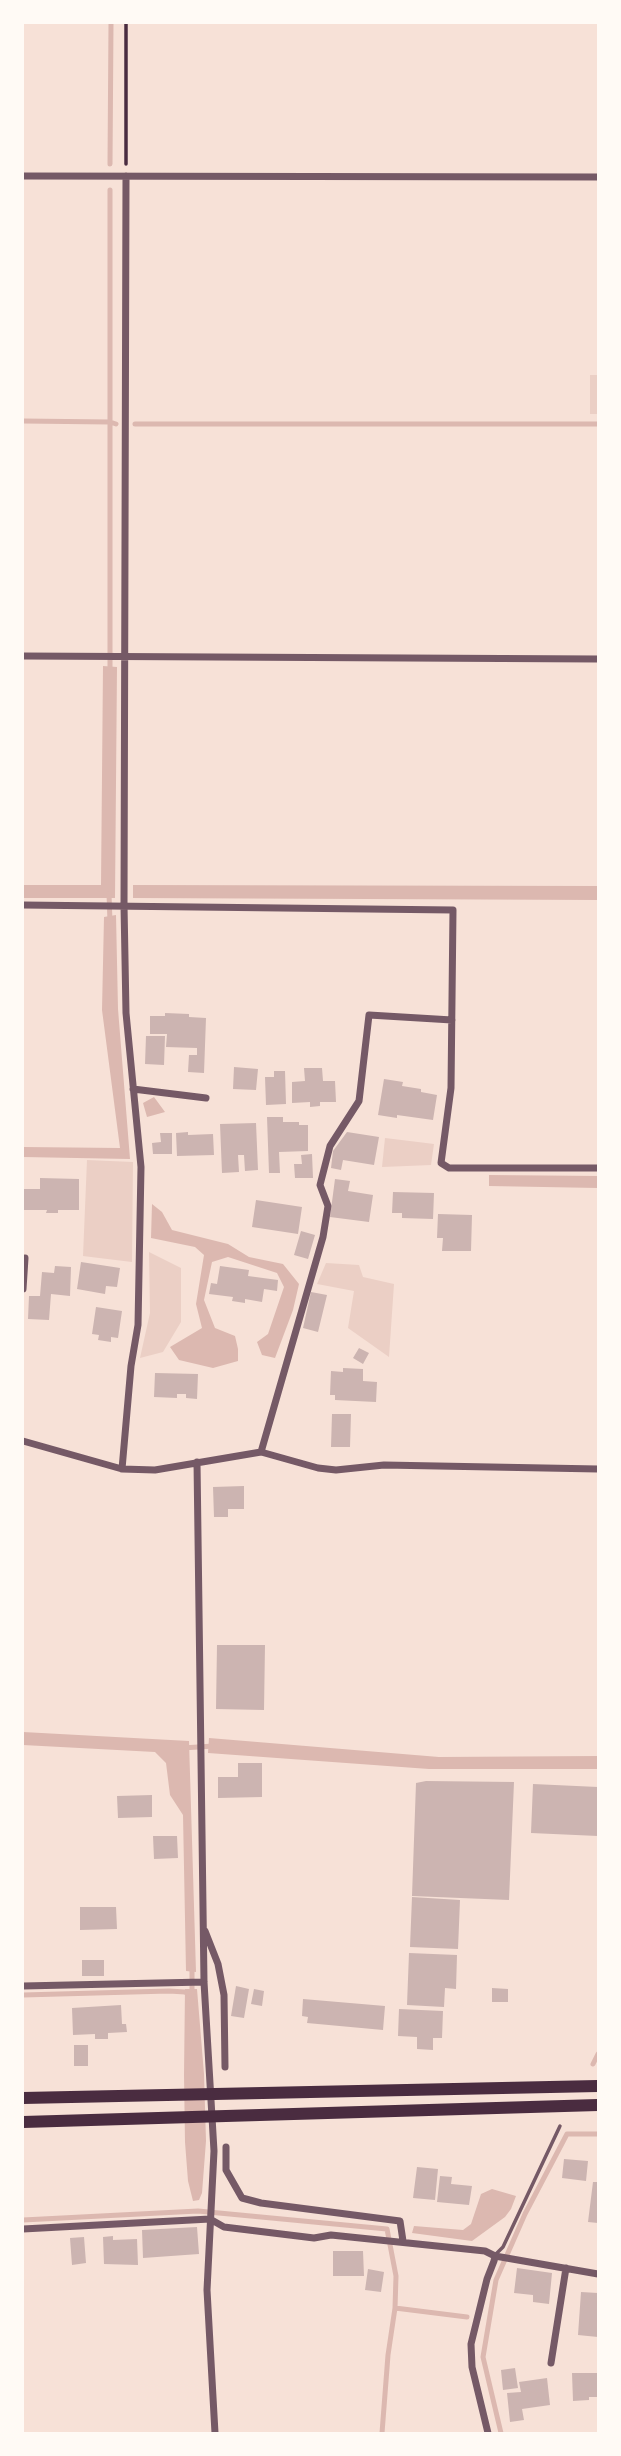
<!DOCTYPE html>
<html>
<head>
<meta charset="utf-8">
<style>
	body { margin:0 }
	#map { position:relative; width:621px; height:2456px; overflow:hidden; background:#f7e1d7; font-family:Figtree,sans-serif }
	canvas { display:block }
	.frame { position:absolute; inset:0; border:24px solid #fffaf5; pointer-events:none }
</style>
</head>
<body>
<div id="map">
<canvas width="621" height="2456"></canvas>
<div class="frame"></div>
</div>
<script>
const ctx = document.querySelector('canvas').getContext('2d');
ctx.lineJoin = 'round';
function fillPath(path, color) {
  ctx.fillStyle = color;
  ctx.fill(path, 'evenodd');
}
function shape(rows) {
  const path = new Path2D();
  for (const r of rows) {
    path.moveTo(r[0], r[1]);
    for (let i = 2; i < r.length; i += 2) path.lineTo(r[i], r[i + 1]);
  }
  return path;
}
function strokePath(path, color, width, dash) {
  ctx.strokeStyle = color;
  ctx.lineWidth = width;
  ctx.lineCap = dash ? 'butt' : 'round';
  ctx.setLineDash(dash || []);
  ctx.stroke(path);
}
const green = shape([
	[590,375,598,375,598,414,590,414],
	[385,1138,434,1144,431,1165,382,1167],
	[87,1160,133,1162,132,1262,83,1256],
	[149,1252,181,1268,181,1322,163,1352,140,1358,150,1313],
	[326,1263,359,1265,363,1277,394,1284,389,1357,348,1328,354,1291,317,1284]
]);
const water = shape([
	[103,666,117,667,115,898,23,898,23,885,101,885],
	[133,885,598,886,598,900,133,898],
	[116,915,118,1009,130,1159,23,1157,23,1147,120,1148,102,1010,104,917],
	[154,1097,165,1112,147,1117,143,1103],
	[489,1175,598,1176,598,1188,489,1186],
	[152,1204,162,1212,172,1230,228,1244,249,1257,283,1264,299,1284,293,1310,275,1358,262,1355,257,1342,268,1334,284,1287,277,1273,228,1257,212,1262,204,1300,215,1328,235,1336,238,1349,238,1361,213,1368,179,1360,170,1347,202,1328,196,1304,204,1255,195,1247,151,1238],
	[23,1732,189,1741,196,1972,186,1971,183,1815,170,1795,166,1763,155,1752,23,1745],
	[209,1738,439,1757,598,1756,598,1769,429,1769,208,1753],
	[185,1989,197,1989,204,2074,206,2141,202,2193,199,2200,193,2201,188,2181,185,2142,184,2075],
	[492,2189,516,2196,511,2209,505,2217,472,2241,412,2233,414,2226,463,2230,471,2224,481,2194]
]);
const stream = shape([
	[110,164,111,23],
	[23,421,110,422,116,424],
	[135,424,598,424],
	[110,670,110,190],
	[109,894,110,922],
	[182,1748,214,1746],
	[192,1966,192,1994],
	[23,1995,169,1991,185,1992,190,1995],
	[593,2064,598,2054],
	[23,2220,198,2211,387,2229,396,2276,395,2308,388,2355,382,2433],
	[395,2308,467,2317],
	[501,2433,483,2357,496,2280,525,2214,567,2134,598,2134]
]);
const building = shape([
	[165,1013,189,1014,189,1017,206,1018,204,1073,188,1072,189,1055,197,1055,197,1048,166,1047,167,1034,150,1034,150,1016,165,1016],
	[146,1036,165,1036,164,1065,145,1064],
	[234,1067,258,1069,256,1090,233,1089],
	[304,1068,322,1068,323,1081,335,1081,336,1102,320,1102,320,1106,310,1107,310,1102,292,1103,292,1082,305,1081],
	[274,1071,285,1071,286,1104,266,1105,265,1077,274,1077],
	[384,1079,403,1082,402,1086,421,1089,421,1092,437,1095,433,1120,397,1115,397,1118,378,1115],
	[267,1117,283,1117,283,1122,299,1122,299,1125,308,1125,308,1151,279,1152,280,1173,269,1173],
	[256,1123,258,1170,245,1171,244,1155,238,1155,239,1172,222,1173,220,1124],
	[188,1132,188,1135,213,1134,214,1155,177,1156,176,1133],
	[347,1132,379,1137,374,1165,343,1160,341,1170,331,1168,333,1151],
	[160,1133,172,1133,172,1154,153,1154,152,1143,161,1142],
	[312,1154,313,1178,295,1178,294,1164,302,1164,301,1155],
	[40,1178,79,1179,79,1210,58,1210,58,1213,46,1213,47,1210,23,1210,23,1189,40,1189],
	[335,1179,350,1181,348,1191,373,1195,369,1222,330,1217],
	[393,1192,434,1193,433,1219,402,1218,402,1213,392,1213],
	[256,1200,302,1207,298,1234,252,1227],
	[438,1214,472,1215,471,1251,442,1251,443,1238,437,1238],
	[301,1231,315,1235,308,1259,294,1255],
	[81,1262,120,1268,117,1287,106,1286,105,1294,77,1289],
	[55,1266,71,1267,70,1296,51,1294,49,1320,28,1319,29,1296,40,1296,42,1272,54,1273],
	[220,1266,249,1270,248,1276,278,1280,277,1291,264,1289,262,1302,245,1299,245,1303,232,1301,233,1297,209,1294,211,1283,217,1284],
	[311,1292,327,1295,318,1332,303,1328],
	[96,1307,122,1311,118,1338,111,1337,111,1342,98,1340,99,1335,92,1334],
	[359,1348,369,1353,363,1364,353,1358],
	[343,1368,363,1369,363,1381,377,1382,376,1402,335,1400,335,1395,330,1395,331,1371,343,1372],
	[155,1373,198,1374,197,1399,186,1398,186,1394,177,1394,177,1398,154,1397],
	[332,1414,351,1414,350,1447,331,1447],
	[244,1486,244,1509,228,1509,228,1517,214,1517,213,1487],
	[217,1645,265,1645,264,1710,216,1709],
	[238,1763,262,1763,262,1797,218,1798,218,1777,238,1777],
	[426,1781,514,1782,509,1900,412,1896,416,1783],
	[533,1784,598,1787,598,1836,531,1833],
	[152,1795,152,1817,118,1818,117,1796],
	[153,1836,177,1836,178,1858,154,1859],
	[412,1897,460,1900,458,1949,410,1947],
	[80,1907,116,1907,117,1929,80,1930],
	[409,1953,457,1955,456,1989,445,1988,444,2007,407,2005],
	[82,1960,104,1960,104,1976,82,1976],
	[236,1986,249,1989,244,2018,231,2016],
	[492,1988,508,1989,508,2002,492,2002],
	[254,1989,264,1991,262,2006,251,2004],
	[303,1999,385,2006,383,2030,307,2023,308,2017,302,2016],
	[121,2005,122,2024,126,2024,127,2032,108,2033,108,2039,95,2039,95,2034,73,2035,72,2008],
	[399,2009,443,2011,442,2038,433,2038,433,2050,417,2049,417,2037,398,2036],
	[74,2045,88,2045,88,2066,74,2066],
	[564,2159,588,2161,586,2181,562,2178],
	[417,2167,438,2169,435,2200,413,2198],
	[440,2176,452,2177,451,2184,472,2186,469,2205,437,2202],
	[593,2182,598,2182,598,2223,588,2222],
	[197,2227,199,2254,143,2258,142,2230],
	[113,2236,113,2240,137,2239,138,2265,104,2264,103,2237],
	[84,2237,86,2263,72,2265,70,2238],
	[333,2251,363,2251,364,2276,333,2276],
	[517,2268,552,2273,549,2304,533,2302,533,2295,514,2293],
	[368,2269,384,2272,381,2292,365,2290],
	[581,2292,598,2293,598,2337,578,2335],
	[515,2368,518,2388,503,2390,501,2370],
	[572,2373,598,2373,598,2397,589,2397,589,2400,573,2401],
	[547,2378,550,2405,522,2409,524,2420,510,2422,507,2393,521,2392,519,2382]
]);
const path = shape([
	[126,164,126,23]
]);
const service = shape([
	[495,2255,503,2247,560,2126]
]);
const minor = shape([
	[23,176,598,177],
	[23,656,598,659],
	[23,905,453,910,451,1088,441,1163,449,1168,598,1168],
	[133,1089,206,1098],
	[23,1289,25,1258],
	[23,1441,122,1469,155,1470,261,1452,318,1468,336,1470,384,1465,598,1469],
	[261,1452,323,1237,328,1206,320,1185,330,1146,359,1101,369,1015,452,1020],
	[197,1462,204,1982,214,2151,207,2290,215,2433],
	[122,1469,131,1366,138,1325,141,1167,126,1013,124,905,126,176],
	[205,1931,218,1964,224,1995,225,2067],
	[23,1986,204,1982],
	[226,2147,226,2170,242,2198,261,2203,400,2221,403,2241],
	[23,2229,210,2219,224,2227,314,2238,331,2235,485,2251,495,2256,494,2261,487,2279,471,2344,472,2367,488,2433],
	[495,2256,598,2274],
	[551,2363,566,2268]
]);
const trunk = shape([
	[23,2098,598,2086],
	[23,2122,598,2105]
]);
fillPath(green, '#ebcfc5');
fillPath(water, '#dcb8b0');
strokePath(stream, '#dcb8b0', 5);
fillPath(building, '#ccb4b1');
strokePath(path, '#4a2c40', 3.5);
strokePath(service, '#755966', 3.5);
strokePath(minor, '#755966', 7);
strokePath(trunk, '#4a2c40', 12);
</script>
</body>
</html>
